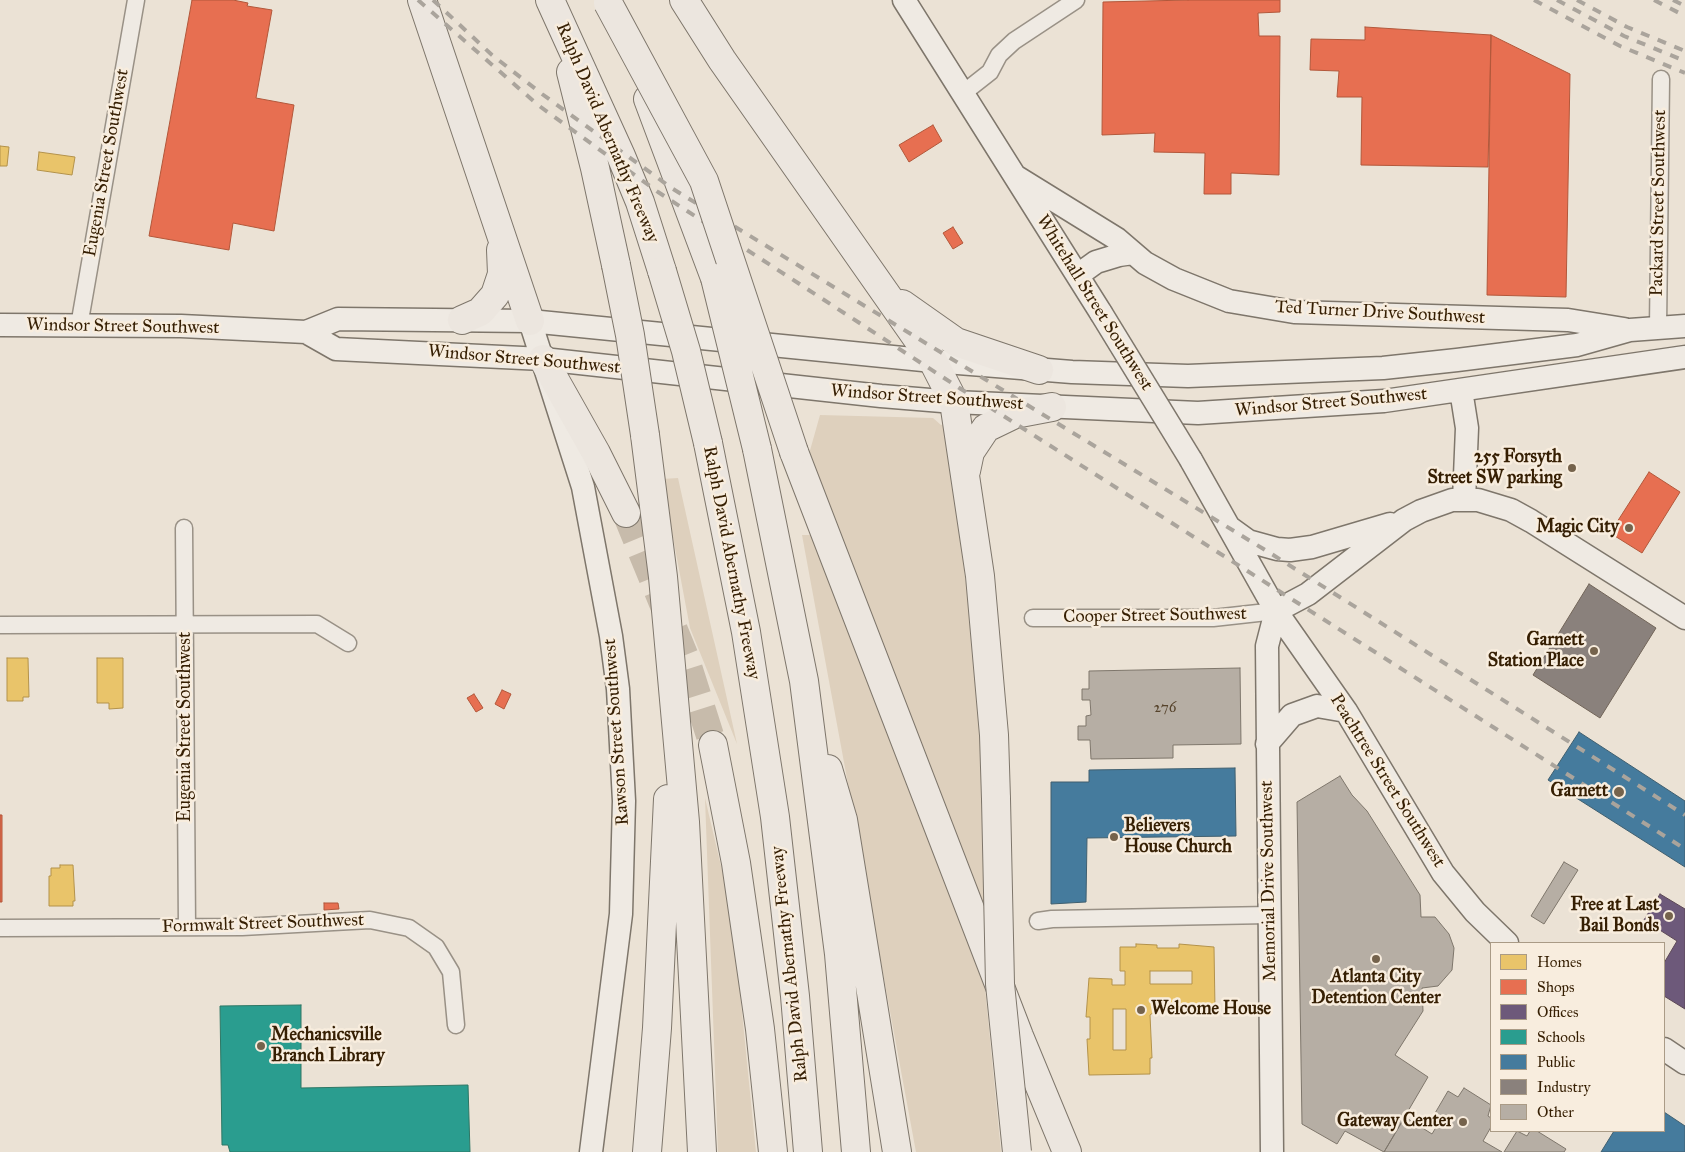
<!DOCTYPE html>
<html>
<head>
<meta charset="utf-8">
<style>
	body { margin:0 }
	#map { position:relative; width:1685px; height:1152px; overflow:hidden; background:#ebe2d5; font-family:"IM FELL Great Primer",serif }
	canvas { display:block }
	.legend { position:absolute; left:1490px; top:942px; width:175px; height:190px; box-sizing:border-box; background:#f8edde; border:1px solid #aa9b86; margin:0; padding:6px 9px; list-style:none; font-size:15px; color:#361f03 }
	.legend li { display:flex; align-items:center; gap:10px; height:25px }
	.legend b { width:25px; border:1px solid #aa9b86 }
</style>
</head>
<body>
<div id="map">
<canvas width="1685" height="1152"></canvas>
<ul class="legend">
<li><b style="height:14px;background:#e9c46a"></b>Homes</li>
<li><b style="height:14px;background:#e76f51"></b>Shops</li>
<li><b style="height:14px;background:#6d597a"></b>Offices</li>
<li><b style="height:14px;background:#2a9d8f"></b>Schools</li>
<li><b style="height:14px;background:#457b9d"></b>Public</li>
<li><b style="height:14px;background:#8a817c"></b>Industry</li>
<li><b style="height:14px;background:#b6aea4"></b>Other</li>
</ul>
</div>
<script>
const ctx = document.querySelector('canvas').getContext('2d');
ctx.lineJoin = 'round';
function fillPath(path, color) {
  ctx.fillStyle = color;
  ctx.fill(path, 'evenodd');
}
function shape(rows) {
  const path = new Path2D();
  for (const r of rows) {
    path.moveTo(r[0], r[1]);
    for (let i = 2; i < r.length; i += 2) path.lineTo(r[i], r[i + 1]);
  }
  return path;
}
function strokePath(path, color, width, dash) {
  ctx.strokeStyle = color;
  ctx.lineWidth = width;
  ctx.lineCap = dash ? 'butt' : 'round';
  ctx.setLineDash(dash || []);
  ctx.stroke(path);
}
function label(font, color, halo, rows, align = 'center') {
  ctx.font = font + ' "IM FELL Great Primer",serif';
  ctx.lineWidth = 5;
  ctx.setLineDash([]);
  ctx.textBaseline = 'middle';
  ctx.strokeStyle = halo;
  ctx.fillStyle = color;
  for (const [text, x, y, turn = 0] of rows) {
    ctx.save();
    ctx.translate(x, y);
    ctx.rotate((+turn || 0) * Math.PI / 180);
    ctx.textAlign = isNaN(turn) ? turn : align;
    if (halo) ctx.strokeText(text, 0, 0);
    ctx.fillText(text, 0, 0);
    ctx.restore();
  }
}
const green = shape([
	[820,415,933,418,941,425,946,424,949,432,965,578,977,644,983,753,985,927,809,454],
	[678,478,737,744,690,628,662,479],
	[802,535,811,535,912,799,983,967,1001,1152,916,1152],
	[705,798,732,913,756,1152,718,1152]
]);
const homes = shape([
	[0,146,9,147,7,166,0,166,0,146],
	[39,152,75,157,72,175,37,170,39,152],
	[7,658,28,658,29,697,23,697,23,701,7,701,7,658],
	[97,658,123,658,123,708,109,709,109,703,97,703,97,658],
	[60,865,73,865,75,901,73,901,73,906,49,906,49,876,51,876,51,868,60,868,60,865],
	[1136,944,1157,945,1157,948,1179,948,1179,944,1214,947,1215,1009,1179,1012,1179,1009,1158,1009,1150,1015,1152,1058,1150,1058,1150,1074,1089,1075,1087,1039,1090,1039,1090,1017,1086,1017,1089,978,1112,979,1112,985,1125,985,1125,971,1120,971,1120,947,1136,947,1136,944],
	[1150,971,1192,971,1192,984,1150,984,1150,971],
	[1113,1009,1126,1009,1126,1050,1113,1050,1113,1009]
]);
const shops = shape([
	[192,0,233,0,248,3,247,6,272,10,256,98,294,105,274,231,233,223,229,250,149,236,192,0],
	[1188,0,1280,0,1280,12,1258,13,1259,36,1280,36,1279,175,1231,173,1231,194,1204,194,1205,153,1154,152,1155,133,1102,135,1103,2,1188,0],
	[1365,27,1491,35,1488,167,1361,165,1362,97,1337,97,1339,71,1310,70,1311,39,1365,40,1365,27],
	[1491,35,1570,74,1566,297,1487,295,1491,35],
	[933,125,942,141,909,162,899,145,933,125],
	[953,227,963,243,953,249,943,233,953,227],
	[1649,472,1680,492,1642,553,1610,533,1649,472],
	[502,690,511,694,504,709,495,704,502,690],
	[474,694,483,708,476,712,467,698,474,694],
	[0,815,2,815,2,902,0,902,0,815],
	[324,903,338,903,339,909,324,910,324,903]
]);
const offices = shape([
	[1660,894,1685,909,1685,1009,1664,996,1664,963,1677,941,1644,920,1660,894]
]);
const schools = shape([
	[301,1005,301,1088,468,1085,470,1152,230,1152,228,1145,222,1145,220,1006,301,1005]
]);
const public = shape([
	[1579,732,1685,801,1685,867,1548,780,1579,732],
	[1235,768,1236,836,1087,838,1086,902,1051,904,1051,782,1089,782,1089,770,1235,768],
	[1664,1112,1685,1126,1685,1152,1601,1152,1614,1131,1664,1131,1664,1112]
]);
const industry = shape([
	[1589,584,1656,628,1600,718,1533,675,1589,584]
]);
const building = shape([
	[1240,668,1241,744,1173,745,1173,758,1091,759,1090,740,1078,740,1078,726,1086,726,1086,716,1091,715,1090,700,1082,700,1082,689,1089,689,1089,671,1240,668],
	[1340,776,1352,795,1367,811,1420,895,1421,917,1435,917,1449,934,1454,948,1452,970,1438,986,1422,988,1423,1011,1395,1055,1428,1077,1384,1152,1345,1131,1337,1144,1302,1124,1297,802,1340,776],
	[1564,862,1578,870,1544,924,1531,916,1564,862],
	[1464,1088,1491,1105,1488,1116,1491,1118,1491,1127,1483,1141,1502,1152,1384,1152,1405,1117,1432,1134,1438,1124,1431,1120,1448,1091,1458,1097,1464,1088],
	[1517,1131,1527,1136,1530,1131,1537,1131,1566,1149,1564,1152,1504,1152,1517,1131]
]);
const highwayTunnel = shape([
	[626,513,685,657,713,745]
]);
const street = shape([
	[962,94,990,72,999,55,1014,41,1076,0],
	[79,326,136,0],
	[1658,327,1661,79],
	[184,528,187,927],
	[1033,618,1213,618,1276,611],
	[0,625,317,624,348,643],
	[1038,921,1052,919,1269,915],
	[0,928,242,927,370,920,409,928,436,947,451,972,456,1025]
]);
const secondary = shape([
	[904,0,1101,313],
	[1015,176,1117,239,1145,263,1174,279,1229,301,1294,312,1568,320,1624,329],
	[1078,275,1096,262,1119,255,1133,253],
	[530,321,583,487,611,636,618,689,624,801,621,914,591,1152],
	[0,325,181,326,306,332,338,319,530,321,933,361,1072,372,1188,376,1383,368,1457,360,1577,345,1630,330,1685,326],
	[306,332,336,349,543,359,881,396,954,402,1198,413,1384,401,1685,357],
	[1461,390,1467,428,1464,500],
	[1191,460,1276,611,1346,711,1443,873,1475,912,1507,943],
	[1230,528,1248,541,1277,549,1290,550,1312,547,1390,524],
	[1276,611,1308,594,1404,520,1421,511,1452,500,1478,500,1511,510,1531,521,1685,618],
	[1267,744,1292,715,1317,706,1346,711],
	[1664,1049,1685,1063],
	[1272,1152,1267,646,1276,611]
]);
const highway = shape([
	[422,0,530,321],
	[550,0,621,156,640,202,662,271],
	[684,0,722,60,933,361,954,402,980,576,994,735,996,799],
	[571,72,595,168,616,265],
	[648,99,715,278],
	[902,304,956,342,1039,370],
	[462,320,480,312,495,295,502,274,501,250],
	[543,359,596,453,626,513],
	[645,435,663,577,685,822,702,1152],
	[708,443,746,632,775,817,795,996,808,1152],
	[757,449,804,681,839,954,856,1152],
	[794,452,1019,1036,1067,1152],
	[966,471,970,452,986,428,1015,414,1052,407],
	[713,745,736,863,760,1029,773,1152],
	[828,769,843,820,897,1152],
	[647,1152,657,1028,668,799]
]);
const rail = shape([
	[418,0,538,105,658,192,961,389,1685,849],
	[433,0,492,55,542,94,673,189,1270,553,1685,815],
	[1534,0,1620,46,1685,73],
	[1557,0,1624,36,1685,61],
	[1577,0,1627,27,1685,51],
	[1654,0,1685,16],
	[1673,0,1685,6]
]);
const secondaryBridge = shape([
	[1101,313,1191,460]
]);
const highwayBridge = shape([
	[608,3,704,181,794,452],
	[616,265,630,335,645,435],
	[662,271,686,351,708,443],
	[715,278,757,449],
	[996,799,1000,984,1017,1152]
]);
const markers = [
	[1572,468,5,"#75634c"],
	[1629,528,5,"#75634c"],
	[1594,651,5,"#75634c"],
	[1619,792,6,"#75634c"],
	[1114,837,5,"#75634c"],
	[1669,916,5,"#75634c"],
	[1376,959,5,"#75634c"],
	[1141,1010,5,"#75634c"],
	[261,1046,5,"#75634c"],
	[1463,1122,5,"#75634c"]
];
const numberNames = [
	["276",1165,708]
];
const streetNames = [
	["Ralph David Abernathy Freeway",607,133,67],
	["Eugenia Street Southwest",107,163,-80],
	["Packard Street Southwest",1659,203,-89],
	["Whitehall Street Southwest",1094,303,58],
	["Ted Turner Drive Southwest",1380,313,3],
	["Windsor Street Southwest",123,327,1],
	["Windsor Street Southwest",524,360,5],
	["Windsor Street Southwest",927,398,4],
	["Windsor Street Southwest",1331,403,-5],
	["Ralph David Abernathy Freeway",731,563,79],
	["Cooper Street Southwest",1155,616,-1],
	["Eugenia Street Southwest",186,727,-90],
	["Rawson Street Southwest",617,732,-94],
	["Peachtree Street Southwest",1387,781,58],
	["Memorial Drive Southwest",1269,881,-91],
	["Formwalt Street Southwest",263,924,-2],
	["Ralph David Abernathy Freeway",790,964,-96]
];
const poiNames = [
	["255 Forsyth",1562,458],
	["Street SW parking",1562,479],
	["Magic City",1619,528],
	["Garnett",1584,641],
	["Station Place",1584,662],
	["Garnett",1608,792],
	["Believers",1124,827,"left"],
	["House Church",1124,848,"left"],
	["Free at Last",1659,906],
	["Bail Bonds",1659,927],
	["Atlanta City",1376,978,"center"],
	["Detention Center",1376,999,"center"],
	["Welcome House",1151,1010,"left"],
	["Mechanicsville",271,1036,"left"],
	["Branch Library",271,1057,"left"],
	["Gateway Center",1453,1122]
];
fillPath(green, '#ded0bd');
fillPath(homes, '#e9c46a');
strokePath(homes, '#b3924b', 1);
fillPath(shops, '#e76f51');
strokePath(shops, '#b2573a', 1);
fillPath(offices, '#6d597a');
strokePath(offices, '#5c4856', 1);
fillPath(schools, '#2a9d8f');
strokePath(schools, '#2e7765', 1);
fillPath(public, '#457b9d');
strokePath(public, '#405f6f', 1);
fillPath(industry, '#8a817c');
strokePath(industry, '#716458', 1);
fillPath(building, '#b6aea4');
strokePath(building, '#7e766b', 1);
strokePath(highwayTunnel, '#c7bbab', 28, [28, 14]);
strokePath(street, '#999186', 19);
strokePath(secondary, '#7e766b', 25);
strokePath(highway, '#7e766b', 30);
strokePath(street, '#efeae3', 16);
strokePath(secondary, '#efeae3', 22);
strokePath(highway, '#ece6df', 28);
strokePath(rail, '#aaa49c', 4, [9, 9]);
strokePath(secondaryBridge, '#7e766b', 25, []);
strokePath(highwayBridge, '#7e766b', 30, []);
strokePath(secondaryBridge, '#efeae3', 22);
strokePath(highwayBridge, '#ece6df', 28);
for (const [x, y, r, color] of markers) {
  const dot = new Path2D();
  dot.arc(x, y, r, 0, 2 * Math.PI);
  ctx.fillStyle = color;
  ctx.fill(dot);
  strokePath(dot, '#f8edde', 2);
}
label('15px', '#56432b', null, numberNames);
label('18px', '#361f03', '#f8edde', streetNames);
label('bold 18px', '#361f03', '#f8edde', poiNames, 'right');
</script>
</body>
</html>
